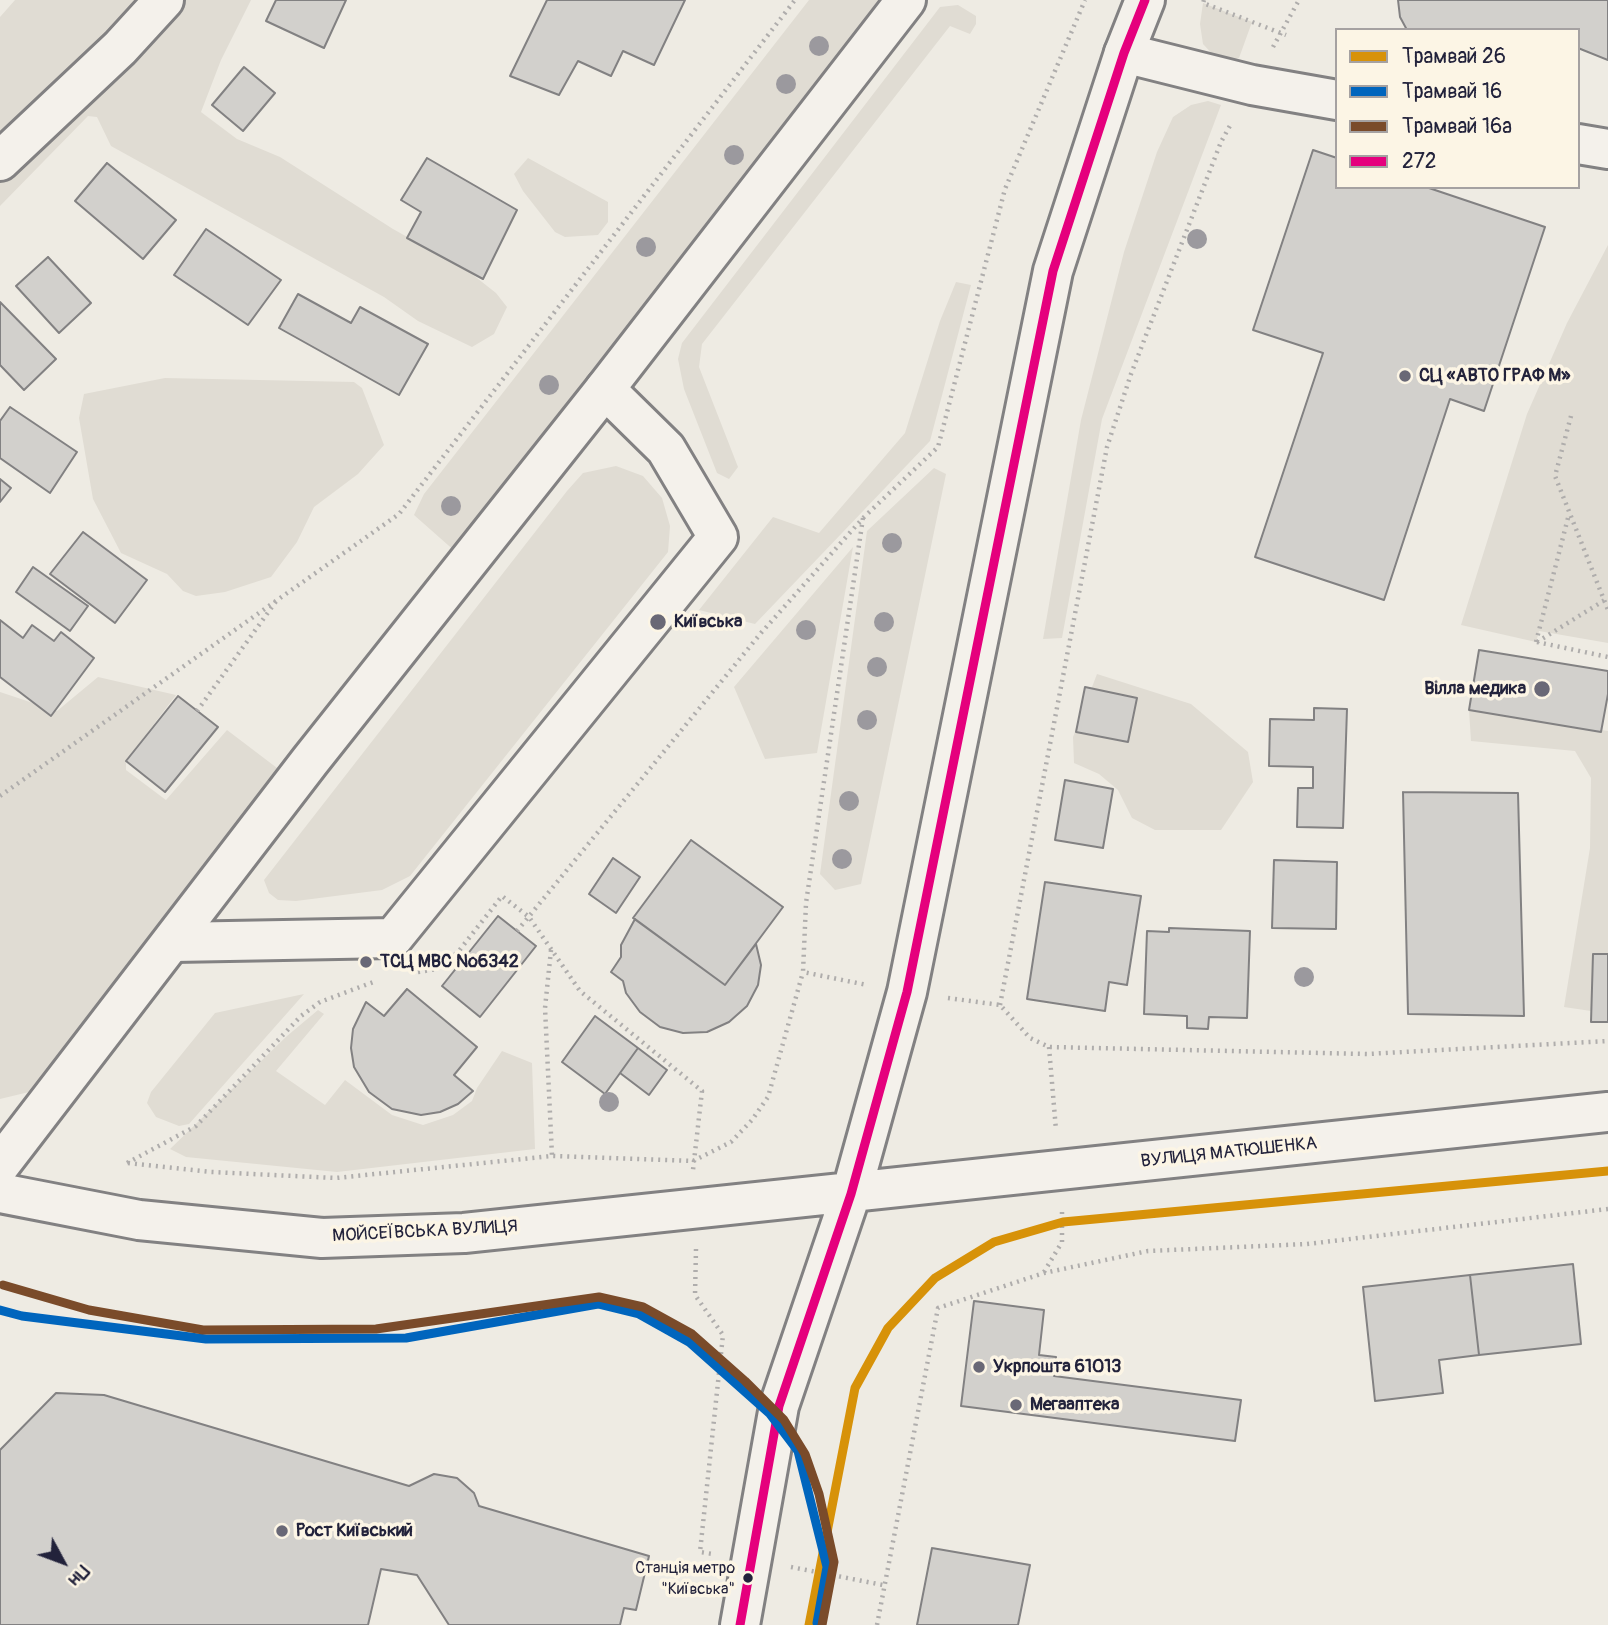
<!DOCTYPE html>
<html>
<head>
<meta charset="utf-8">
<style>
	body { margin:0 }
	#map { position:relative; width:1608px; height:1625px; overflow:hidden; background:#eeebe3; font-family:Pangolin,sans-serif }
	canvas { display:block }
	.legend { position:absolute; left:1335px; top:28px; width:245px; height:161px; box-sizing:border-box; background:#fcf5e5; border:2px solid #a5a1a1; margin:0; padding:9px 12px; list-style:none; font-size:21px; color:#22223b }
	.legend li { display:flex; align-items:center; gap:14px; height:35px }
	.legend b { width:35px; border:2px solid #a5a1a1 }
	.north { position:absolute; left:28px; top:1527px; width:70px; height:70px; -webkit-text-stroke:5px #fcf5e5; paint-order:stroke; rotate:131deg; font-size:19px; font-weight:700; line-height:28px; text-align:center; color:#22223b }
	.north::after { content:''; display:block; margin:auto; width:24px; height:32px; background:#22223b; clip-path:polygon(50% 0,100% 100%,50% 72%,0 100%) }
</style>
</head>
<body>
<div id="map">
<canvas width="1608" height="1625"></canvas>
<ul class="legend">
<li><b style="height:9px;background:#d79209"></b>Трамвай 26</li>
<li><b style="height:9px;background:#0065bd"></b>Трамвай 16</li>
<li><b style="height:9px;background:#7a4b2a"></b>Трамвай 16a</li>
<li><b style="height:9px;background:#e5007d"></b>272</li>
</ul>
<div class="north">Пн</div>
</div>
<script>
const ctx = document.querySelector('canvas').getContext('2d');
ctx.lineJoin = 'round';
function fillPath(path, color) {
  ctx.fillStyle = color;
  ctx.fill(path, 'evenodd');
}
function shape(rows) {
  const path = new Path2D();
  for (const r of rows) {
    path.moveTo(r[0], r[1]);
    for (let i = 2; i < r.length; i += 2) path.lineTo(r[i], r[i + 1]);
  }
  return path;
}
function strokePath(path, color, width, dash) {
  ctx.strokeStyle = color;
  ctx.lineWidth = width;
  ctx.lineCap = dash ? 'butt' : 'round';
  ctx.setLineDash(dash || []);
  ctx.stroke(path);
}
function label(font, color, halo, rows, align = 'center') {
  ctx.font = font + ' Pangolin,sans-serif';
  ctx.lineWidth = 7;
  ctx.setLineDash([]);
  ctx.textBaseline = 'middle';
  ctx.strokeStyle = halo;
  ctx.fillStyle = color;
  for (const [text, x, y, turn = 0] of rows) {
    ctx.save();
    ctx.translate(x, y);
    ctx.rotate((+turn || 0) * Math.PI / 180);
    ctx.textAlign = isNaN(turn) ? turn : align;
    if (halo) ctx.strokeText(text, 0, 0);
    ctx.fillText(text, 0, 0);
    ctx.restore();
  }
}
const green = shape([
	[15,0,251,0,221,60,201,112,237,139,280,157,393,229,468,271,496,293,507,307,494,334,472,347,418,321,384,297,111,146,97,117,88,116,0,206,0,17],
	[809,0,886,0,457,553,414,515,424,494],
	[1203,3,1252,22,1239,58,1228,61,1216,58,1203,44,1200,24],
	[958,5,976,16,976,24,970,34,950,26,702,344,699,367,738,467,729,479,717,473,684,389,678,359,682,343,940,7],
	[1208,101,1221,105,1102,419,1062,638,1043,639,1081,420,1124,252,1157,152,1173,117,1191,105],
	[528,158,608,202,608,222,598,235,565,237,555,232,523,191,514,174],
	[1608,245,1608,643,1539,631,1536,642,1461,625,1527,414,1567,323],
	[956,282,971,285,930,441,755,624,699,610,773,517,819,533,905,433,940,321],
	[165,378,354,382,362,388,384,445,358,474,314,507,297,542,271,577,225,592,196,596,183,591,167,574,121,553,93,499,79,418,84,394],
	[616,466,643,476,662,498,670,526,668,552,410,876,382,890,296,901,278,900,269,893,264,880,567,491,583,473],
	[934,468,946,474,861,884,835,890,820,874,867,531],
	[853,547,817,753,765,759,734,687],
	[1097,674,1191,704,1248,752,1253,782,1221,830,1155,830,1132,818,1118,790,1099,774,1074,763,1073,737],
	[98,677,176,695,126,761,126,770,166,800,227,730,281,771,78,1034,29,1092,0,1099,0,692,57,711],
	[1469,710,1608,731,1608,954,1593,954,1591,1011,1564,1007,1590,848,1591,778,1575,751,1471,741],
	[304,994,189,1124,179,1126,156,1117,147,1103,151,1092,215,1013],
	[318,1010,324,1014,276,1071,325,1105,345,1080,392,1115,423,1125,453,1115,472,1101,477,1088,502,1051,532,1063,535,1149,337,1172,186,1157,170,1149,287,1036]
]);
const building = shape([
	[276,0,346,0,324,48,266,21,276,0],
	[547,0,685,0,654,65,623,51,611,76,578,61,559,95,510,76,547,0],
	[1398,0,1608,0,1608,60,1578,48,1578,30,1407,30,1400,17,1398,0],
	[244,67,275,93,243,131,212,105,244,67],
	[1313,150,1337,158,1337,187,1426,187,1545,227,1484,411,1450,399,1384,600,1255,557,1323,353,1253,330,1313,150],
	[427,158,517,210,483,279,407,238,421,212,401,200,427,158],
	[107,163,176,220,143,259,75,201,107,163],
	[206,229,281,280,248,325,174,275,206,229],
	[48,257,91,303,59,333,16,286,48,257],
	[298,294,351,323,360,307,428,344,399,395,279,328,298,294],
	[0,302,56,359,24,390,0,365,0,302],
	[10,407,77,452,50,493,0,458,0,421,10,407],
	[0,479,11,488,0,502,0,479],
	[83,532,147,580,115,623,50,574,83,532],
	[33,567,88,606,70,631,16,592,33,567],
	[0,620,23,638,32,625,54,641,61,632,94,658,51,716,0,677,0,620],
	[1479,650,1608,671,1608,694,1601,732,1469,710,1479,650],
	[1085,687,1137,698,1128,742,1076,732,1085,687],
	[178,696,218,727,165,792,126,761,178,696],
	[1314,708,1347,709,1343,828,1297,827,1298,788,1313,788,1313,767,1269,766,1270,719,1314,720,1314,708],
	[1065,780,1113,789,1103,848,1055,840,1065,780],
	[1403,792,1518,793,1524,1016,1408,1014,1403,792],
	[691,840,783,907,725,985,633,918,691,840],
	[613,858,640,877,616,913,589,894,613,858],
	[1274,860,1337,862,1336,929,1272,928,1274,860],
	[1045,882,1141,896,1127,985,1109,982,1105,1011,1027,999,1045,882],
	[498,916,536,946,480,1017,442,986,498,916],
	[635,919,725,985,756,944,761,965,758,985,747,1006,729,1022,707,1032,683,1033,660,1027,640,1012,626,993,623,981,611,972,621,957,621,945,635,919],
	[1169,928,1250,931,1247,1018,1209,1017,1208,1029,1187,1028,1187,1016,1144,1014,1147,931,1169,932,1169,928],
	[1593,954,1608,954,1608,1022,1591,1022,1593,954],
	[407,989,477,1047,454,1075,473,1091,458,1104,440,1112,421,1115,392,1109,369,1092,354,1067,351,1048,353,1029,366,1002,384,1016,407,989],
	[595,1016,638,1048,605,1094,562,1062,595,1016],
	[638,1048,667,1070,649,1095,620,1073,638,1048],
	[1573,1264,1581,1344,1479,1355,1470,1275,1573,1264],
	[1470,1275,1479,1355,1439,1360,1443,1393,1375,1401,1363,1287,1470,1275],
	[974,1301,1044,1310,1039,1355,1056,1357,1054,1376,1241,1400,1235,1441,961,1406,974,1301],
	[56,1393,104,1395,409,1486,434,1474,457,1478,474,1493,479,1506,649,1556,636,1610,624,1608,620,1625,449,1625,417,1575,381,1569,368,1625,0,1625,0,1450,56,1393],
	[932,1548,1030,1565,1018,1625,917,1625,932,1548]
]);
const path = shape([
	[1204,0,1203,3,1286,35],
	[1273,47,1299,0],
	[1571,416,1555,476,1608,610],
	[863,518,806,903,803,972,867,985],
	[1536,642,1569,514],
	[1537,642,1608,598],
	[1537,642,1608,657],
	[197,711,277,600],
	[0,796,399,514,795,0],
	[517,931,761,633,863,518,938,447,1005,189,1085,0],
	[551,950,545,1008,552,1156],
	[418,972,437,969,458,952,502,896,529,917,580,991,702,1091,693,1170],
	[948,998,1000,1005,1030,1038,1049,1047,1367,1054,1608,1041],
	[1000,1005,1107,447,1131,374,1221,142,1232,122],
	[1049,1047,1056,1130],
	[127,1163,196,1126,301,1016,320,1002,376,981],
	[128,1163,211,1172,336,1178,552,1156,693,1161,731,1142,752,1120,768,1097,803,972],
	[696,1249,695,1295,723,1335,700,1552,713,1554],
	[1044,1272,1062,1242,1062,1208],
	[791,1567,883,1585],
	[877,1625,938,1308,1044,1273,1148,1251,1307,1244,1608,1209]
]);
const minor = shape([
	[1124,53,1252,85,1337,100],
	[1578,144,1608,149],
	[0,161,120,48,164,0],
	[174,942,393,938,718,537,666,449,605,389]
]);
const major = shape([
	[0,1165,310,761,605,389,906,0],
	[0,1193,139,1220,322,1238,464,1233,1608,1112],
	[740,1625,779,1406,851,1194,907,992,1053,271,1124,53,1145,0]
]);
const bus1 = shape([
	[740,1625,779,1406,851,1194,907,992,1053,271,1124,53,1145,0]
]);
const tram1 = shape([
	[809,1625,855,1388,888,1328,935,1278,994,1242,1063,1222,1608,1171]
]);
const tram2 = shape([
	[0,1310,22,1316,206,1339,406,1338,598,1304,639,1314,689,1342,770,1414,798,1451,827,1567,817,1623]
]);
const tram3 = shape([
	[3,1285,89,1310,203,1330,376,1329,599,1297,643,1307,692,1334,745,1381,784,1420,805,1454,819,1494,834,1562,822,1625]
]);
const trees = [
	[819,46],
	[786,84],
	[734,155],
	[1197,239],
	[646,247],
	[549,385],
	[451,506],
	[892,543],
	[884,622],
	[806,630],
	[877,667],
	[867,720],
	[849,801],
	[842,859],
	[1304,977],
	[609,1102]
];
const markers = [
	[1405,376,7,"#696876"],
	[658,622,9,"#696876"],
	[1542,689,9,"#696876"],
	[366,962,7,"#696876"],
	[979,1367,7,"#696876"],
	[1016,1405,7,"#696876"],
	[282,1531,7,"#696876"],
	[748,1578,6,"#22223b"]
];
const busNames = [
	["Станція метро",735,1569],
	["\"Київська\"",735,1590]
];
const poiNames = [
	["СЦ «АВТО ГРАФ М»",1419,376],
	["Київська",674,622],
	["Вілла медика",1526,689,"right"],
	["ТСЦ МВС №6342",380,962],
	["Укрпошта 61013",993,1367],
	["Мегааптека",1030,1405],
	["Рост Київський",296,1531]
];
const streetNames = [
	["ВУЛИЦЯ МАТЮШЕНКА",1229,1153,-6],
	["МОЙСЕЇВСЬКА ВУЛИЦЯ",425,1232,-3]
];
fillPath(green, '#e0dcd3');
fillPath(building, '#d2d0cc');
strokePath(building, '#828182', 2);
strokePath(minor, '#828182', 44);
strokePath(major, '#828182', 44);
strokePath(path, '#afadac', 4.5, [2, 5]);
strokePath(minor, '#f4f1eb', 38);
strokePath(major, '#f4f1eb', 38);
strokePath(bus1, '#e5007d', 9);
strokePath(tram1, '#d79209', 9);
strokePath(tram2, '#0065bd', 9);
strokePath(tram3, '#7a4b2a', 9);
ctx.fillStyle = '#9b999e';
for (const [x, y] of trees) {
  ctx.beginPath();
  ctx.arc(x, y, 10, 0, 2 * Math.PI);
  ctx.fill();
}
for (const [x, y, r, color] of markers) {
  const dot = new Path2D();
  dot.arc(x, y, r, 0, 2 * Math.PI);
  ctx.fillStyle = color;
  ctx.fill(dot);
  strokePath(dot, '#fcf5e5', 2.5);
}
label('16px', '#22223b', '#fcf5e5', busNames, 'right');
label('bold 18px', '#22223b', '#fcf5e5', poiNames, 'left');
label('18px', '#22223b', '#fcf5e5', streetNames);
</script>
</body>
</html>
